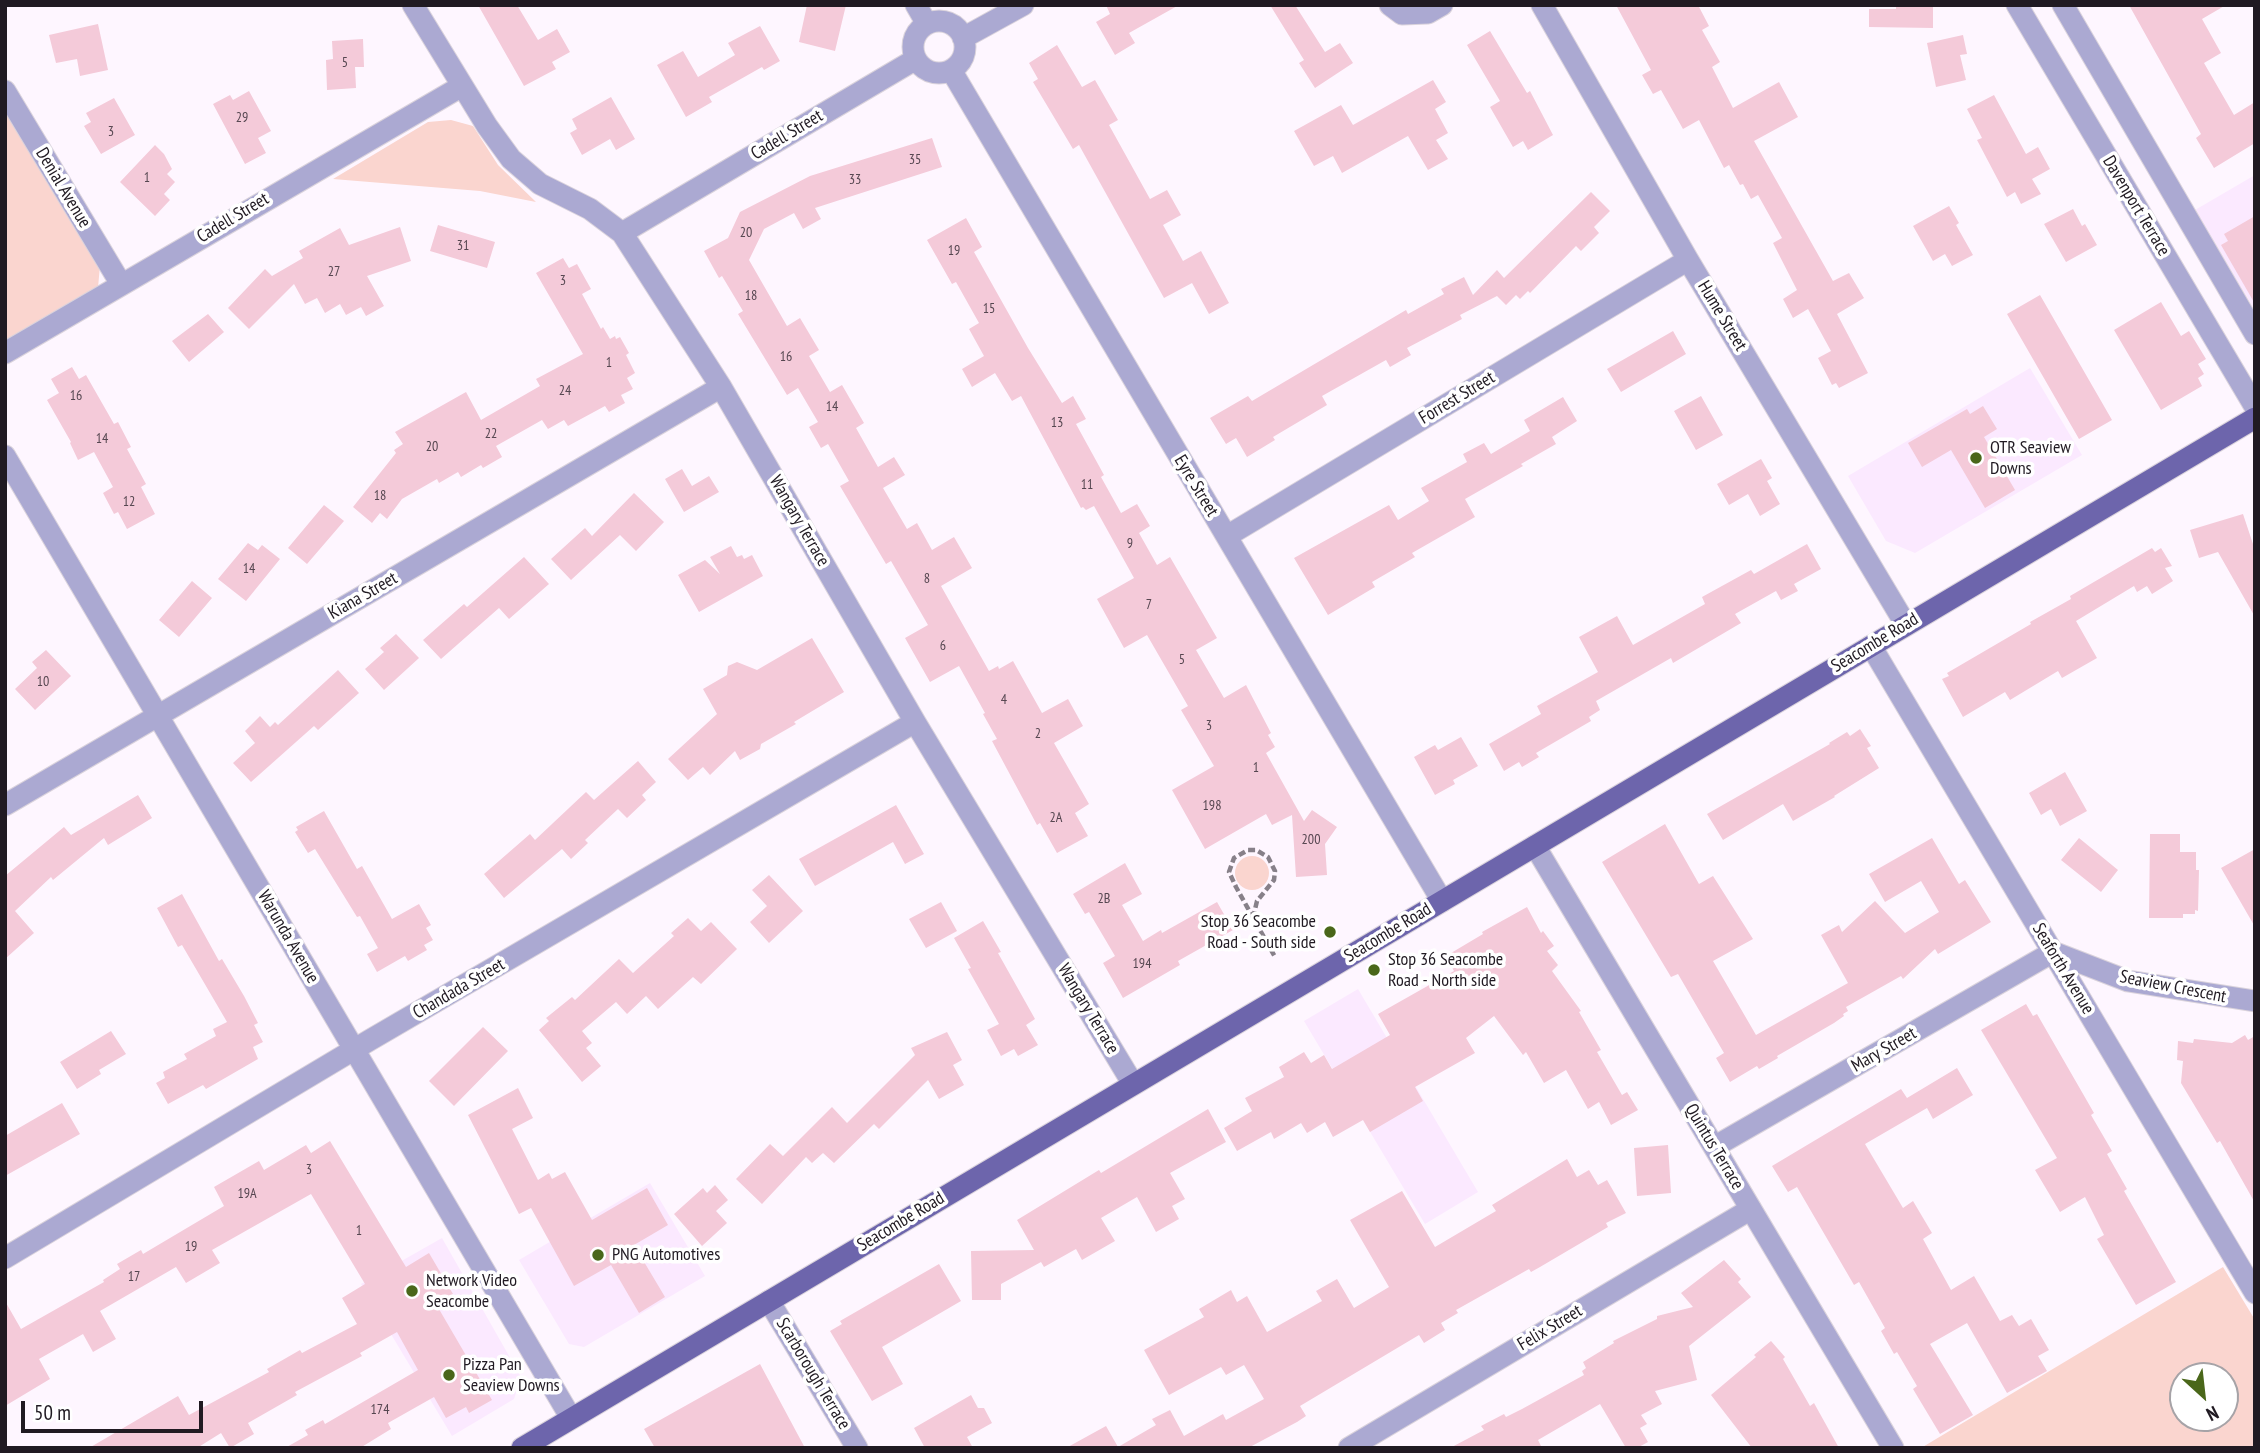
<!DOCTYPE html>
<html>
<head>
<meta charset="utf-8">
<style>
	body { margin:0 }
	#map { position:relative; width:2260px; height:1453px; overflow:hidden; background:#fef6ff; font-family:"PT Sans Narrow",sans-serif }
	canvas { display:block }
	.frame { position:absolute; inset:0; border:7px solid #201a22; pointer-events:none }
	.north { position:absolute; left:2169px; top:1362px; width:70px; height:70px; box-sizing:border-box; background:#fff; border:2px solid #a6a3a7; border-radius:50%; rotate:153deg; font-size:19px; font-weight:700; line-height:28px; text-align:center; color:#201a22 }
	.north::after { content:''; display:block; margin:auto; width:24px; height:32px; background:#4a671a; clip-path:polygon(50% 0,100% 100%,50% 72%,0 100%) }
	.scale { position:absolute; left:21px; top:1401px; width:182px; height:32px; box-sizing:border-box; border:4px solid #201a22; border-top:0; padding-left:9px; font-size:21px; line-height:24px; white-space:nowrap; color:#201a22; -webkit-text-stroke:5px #fff; paint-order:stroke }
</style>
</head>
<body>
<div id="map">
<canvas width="2260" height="1453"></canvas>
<div class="frame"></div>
<div class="north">N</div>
<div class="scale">50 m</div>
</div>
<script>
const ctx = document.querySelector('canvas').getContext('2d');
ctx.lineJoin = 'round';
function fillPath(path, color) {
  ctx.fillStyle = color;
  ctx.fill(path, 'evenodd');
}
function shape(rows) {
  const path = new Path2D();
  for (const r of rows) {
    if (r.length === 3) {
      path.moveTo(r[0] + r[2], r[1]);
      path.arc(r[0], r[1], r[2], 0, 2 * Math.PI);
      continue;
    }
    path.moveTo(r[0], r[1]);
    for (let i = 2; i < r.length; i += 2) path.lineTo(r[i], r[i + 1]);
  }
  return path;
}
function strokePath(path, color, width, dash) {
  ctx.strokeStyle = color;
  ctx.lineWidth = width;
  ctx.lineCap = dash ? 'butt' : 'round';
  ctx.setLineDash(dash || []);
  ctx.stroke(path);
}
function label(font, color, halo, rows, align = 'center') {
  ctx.font = font + ' "PT Sans Narrow",sans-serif';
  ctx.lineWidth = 7;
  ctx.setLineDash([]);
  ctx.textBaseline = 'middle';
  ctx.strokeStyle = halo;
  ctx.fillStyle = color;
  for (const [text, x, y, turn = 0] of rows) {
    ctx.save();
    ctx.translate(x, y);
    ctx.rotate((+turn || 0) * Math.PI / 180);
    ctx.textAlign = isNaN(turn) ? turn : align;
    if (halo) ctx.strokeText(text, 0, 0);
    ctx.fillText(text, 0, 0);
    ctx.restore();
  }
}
const built = shape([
	[2255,175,2255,311,2195,210],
	[2030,368,2082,455,1915,553,1886,541,1848,476],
	[1358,989,1478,1192,1425,1224,1304,1021],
	[650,1183,705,1276,584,1347,569,1344,519,1260],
	[442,1238,521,1377,514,1399,452,1436,361,1284]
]);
const green = shape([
	[5,106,100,265,98,288,5,342],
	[451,120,473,126,498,165,536,202,480,191,333,179,428,122],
	[1252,873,17],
	[2223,1267,2255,1320,2255,1448,1921,1448],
	[2183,1376,2225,1376,2225,1418,2183,1418]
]);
const building = shape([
	[478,5,517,5,538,40,557,29,570,52,552,62,556,69,524,86],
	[807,5,846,5,835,51,799,42],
	[1106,5,1179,5,1129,33,1135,43,1115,55,1096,22,1110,14],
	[1270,5,1295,5,1325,52,1340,43,1353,63,1315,88,1299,63,1304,60],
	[1616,5,1698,5,1709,26,1702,30,1720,62,1712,67,1733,108,1779,82,1798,117,1754,141,1833,281,1849,273,1864,298,1837,314,1868,373,1839,388,1836,383,1832,385,1818,358,1831,351,1808,309,1793,318,1783,299,1797,290,1773,243,1782,238,1758,195,1751,199,1743,184,1740,185,1729,165,1724,168,1699,120,1683,129,1661,90,1653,94,1642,75,1651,70],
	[1896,5,1933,5,1933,28,1869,27,1869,9,1896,9],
	[2129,5,2226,5,2202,19,2221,53,2204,63,2234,115,2255,102,2255,143,2214,168,2196,138,2201,134],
	[98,24,108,70,80,76,77,59,56,63,49,35],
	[760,26,780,61,764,70,762,67,709,97,712,102,686,117,657,65,683,51,698,77,735,55,728,43],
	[1490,31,1527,93,1530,91,1553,135,1528,150,1523,141,1513,147,1490,107,1500,101,1467,45],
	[1963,35,1967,54,1960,55,1966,80,1936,87,1927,43],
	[363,39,364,67,355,67,356,88,327,90,326,60,333,59,332,41],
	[1057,45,1082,87,1095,80,1118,120,1109,125,1150,199,1167,190,1181,215,1163,225,1183,261,1201,251,1229,303,1209,314,1192,283,1164,298,1079,145,1073,149,1033,82,1038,79,1029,63],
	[1433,80,1446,102,1435,109,1448,133,1436,140,1448,159,1428,170,1408,136,1342,173,1333,156,1314,166,1294,131,1341,105,1353,125],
	[249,91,271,131,258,138,266,153,245,164,213,104,230,95,233,100],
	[1994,95,2026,154,2038,147,2050,169,2032,179,2041,194,2021,204,2015,192,2007,197,1977,140,1982,138,1967,109],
	[611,97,635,139,616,150,610,139,582,155,570,133,577,129,572,119],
	[114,98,135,135,101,154,84,126,91,122,86,113],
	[932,138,942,167,815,208,821,219,803,229,794,213,764,229,749,260,787,326,800,318,819,350,809,356,830,392,842,385,864,423,856,428,878,467,894,457,905,475,883,488,907,529,917,523,932,550,954,537,972,568,941,586,989,671,998,666,999,669,1013,661,1042,713,1068,699,1083,726,1054,743,1089,804,1075,813,1088,836,1057,853,1040,823,1037,825,992,741,997,739,983,714,985,713,959,666,930,682,905,638,928,625,891,561,886,564,840,486,849,481,828,444,821,448,809,427,818,422,798,388,787,395,738,314,743,311,722,276,719,278,704,251,728,238,740,212,810,176],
	[155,145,164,154,172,169,167,174,175,182,164,194,170,200,155,216,120,182],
	[1591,192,1610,211,1594,227,1599,233,1581,251,1576,246,1530,293,1528,291,1520,299,1516,295,1506,305,1497,296,1460,315,1462,319,1407,348,1411,355,1390,367,1386,360,1322,396,1327,405,1273,437,1275,440,1247,457,1236,438,1226,444,1210,418,1248,396,1252,401,1406,310,1408,314,1444,294,1441,289,1464,277,1473,295,1497,270,1504,278],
	[1949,206,1959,223,1956,225,1973,255,1952,266,1945,254,1933,261,1913,226],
	[2073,209,2082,226,2085,224,2097,245,2066,262,2044,224],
	[2255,216,2255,304,2221,245,2228,241,2224,234],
	[966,218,982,247,974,252,1028,348,1062,403,1073,396,1086,419,1076,424,1104,475,1101,477,1121,513,1137,504,1150,526,1139,533,1157,565,1170,557,1217,638,1196,650,1224,698,1246,685,1271,733,1268,735,1275,747,1266,753,1304,821,1312,810,1337,827,1325,844,1327,875,1296,877,1292,815,1272,825,1266,814,1205,849,1172,790,1214,766,1181,710,1188,706,1147,635,1124,648,1097,599,1134,578,1094,506,1086,510,1083,507,1081,508,1021,396,1012,401,995,373,972,387,962,369,984,356,969,329,979,323,956,282,952,284,927,240],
	[438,225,495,242,487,268,430,251],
	[400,227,411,261,367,276,384,306,366,316,361,307,346,315,340,304,325,313,317,298,305,304,294,284,249,329,228,308,265,269,272,276,303,258,299,251,340,228,349,245],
	[563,258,569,268,577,264,591,289,582,294,601,329,603,327,610,339,615,336,616,339,620,337,629,353,626,355,635,373,627,378,633,389,621,395,625,403,609,412,605,406,568,426,564,420,548,429,542,420,496,446,502,457,483,468,481,465,461,477,458,472,439,483,437,479,402,499,387,519,380,513,372,523,353,507,396,453,394,450,403,444,395,432,466,392,481,420,540,386,536,379,583,354,536,273],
	[2040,295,2112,420,2079,439,2007,314],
	[2161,302,2181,336,2189,331,2206,359,2198,364,2204,374,2198,378,2202,386,2161,410,2114,330],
	[208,314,224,332,189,362,172,341],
	[1673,331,1686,354,1621,392,1607,369],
	[72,367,79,379,86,375,114,424,118,422,131,447,127,449,146,484,141,487,155,514,127,529,118,512,114,514,103,493,113,487,94,452,78,460,70,443,71,442,47,400,59,393,51,379],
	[1701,396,1723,435,1696,450,1674,411],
	[1563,397,1577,421,1552,437,1556,444,1521,464,1523,466,1465,499,1475,517,1412,553,1415,557,1372,582,1375,587,1328,615,1294,558,1389,505,1398,520,1429,501,1421,488,1467,462,1463,454,1484,443,1491,454,1530,431,1524,420],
	[1983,406,1997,429,1984,437,2015,490,1985,508,1951,450,1922,467,1908,443,1967,409,1970,414],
	[1761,459,1772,478,1767,481,1780,504,1760,516,1748,494,1729,505,1717,484],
	[682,469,692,486,709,476,719,492,684,512,665,479],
	[634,493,664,522,636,551,620,535,571,580,551,559,585,528,592,536],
	[324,505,344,521,307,564,288,548],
	[2243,514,2255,550,2255,617,2218,552,2199,558,2190,530],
	[248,543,258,550,262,545,280,559,246,601,218,579],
	[1807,544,1821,569,1794,584,1798,591,1781,600,1776,591,1735,614,1741,623,1673,663,1671,658,1596,701,1600,710,1589,717,1591,721,1536,753,1539,757,1522,767,1519,762,1504,771,1489,744,1541,714,1537,706,1598,672,1579,637,1617,616,1633,645,1705,604,1702,597,1751,570,1754,574],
	[731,546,737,557,742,555,744,559,752,555,763,576,699,612,678,575,705,560,720,574,710,557],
	[2152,548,2155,552,2161,548,2172,566,2165,568,2173,581,2152,594,2147,586,2137,592,2134,586,2076,621,2097,658,2062,678,2058,671,2010,700,2005,692,1963,717,1942,679,1949,676,1947,673,2031,624,2030,622,2071,599,2070,596],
	[524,557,549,584,509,619,499,608,441,659,423,640,464,604,467,607],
	[192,581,212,598,179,637,159,620],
	[396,634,419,658,384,690,365,669,384,652,380,648],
	[812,638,844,692,794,722,796,724,761,744,760,749,740,760,735,751,710,775,703,767,688,780,668,759,717,714,703,689,727,675,728,666,737,662,757,670],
	[46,650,71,676,35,710,15,689,37,668,32,662],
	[338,670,359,693,318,730,314,726,251,782,233,763,255,743,245,731,260,716,270,727,275,722,278,725],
	[1860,729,1871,746,1867,748,1879,768,1834,796,1835,797,1793,821,1783,804,1723,840,1707,814,1830,744,1829,743,1847,732,1850,736],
	[1461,737,1478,766,1453,780,1455,784,1435,795,1414,757,1435,745,1438,750],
	[638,761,656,782,642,795,646,800,627,818,618,809,585,840,588,843,571,859,562,849,504,898,484,874,530,834,535,840,586,792,594,800],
	[2065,772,2087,811,2060,826,2051,809,2041,815,2029,793],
	[138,795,152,818,108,845,104,838,53,880,51,877,15,911,34,933,5,959,5,876,64,827,71,835],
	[896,805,924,854,905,864,893,842,815,886,799,859],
	[324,811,357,869,362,866,392,919,419,904,431,925,426,928,433,940,424,945,427,950,408,961,405,956,377,972,367,954,378,948,360,916,357,917,315,849,308,853,295,832,298,830,296,827],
	[1665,824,1699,884,1713,876,1753,939,1713,961,1756,1035,1848,983,1821,935,1839,925,1842,932,1875,901,1905,933,1939,912,1921,881,1885,902,1869,874,1932,838,1959,884,1965,880,1991,922,1938,954,1935,949,1903,979,1901,976,1846,1007,1848,1011,1843,1014,1844,1016,1834,1023,1777,1056,1778,1058,1759,1069,1757,1066,1730,1082,1716,1058,1724,1053,1678,974,1671,977,1602,862],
	[2150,834,2180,834,2180,852,2196,852,2196,870,2199,870,2198,911,2195,910,2195,914,2183,914,2183,918,2149,918],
	[2079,838,2118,870,2101,892,2061,860],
	[2255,849,2255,927,2221,868],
	[1125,863,1142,894,1122,905,1143,941,1161,930,1162,933,1217,902,1233,930,1178,961,1180,965,1123,998,1103,963,1115,956,1089,912,1085,914,1073,894],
	[769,875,803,911,769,943,750,922,767,906,752,890],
	[182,894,219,961,222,959,244,996,258,1023,254,1025,263,1042,253,1047,258,1059,206,1089,203,1085,168,1104,156,1083,165,1078,163,1072,187,1059,184,1054,216,1036,213,1029,227,1022,182,945,178,947,157,908],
	[941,902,957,931,926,948,909,919],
	[1527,907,1541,933,1543,931,1554,946,1547,951,1558,965,1552,971,1581,1011,1579,1012,1601,1050,1597,1052,1622,1095,1627,1092,1638,1110,1611,1125,1599,1102,1588,1109,1566,1070,1544,1083,1526,1052,1523,1055,1494,1016,1466,1038,1475,1053,1415,1087,1423,1101,1370,1132,1363,1120,1333,1137,1325,1122,1307,1133,1301,1123,1274,1139,1271,1132,1237,1151,1224,1128,1252,1111,1245,1098,1284,1077,1279,1067,1304,1052,1311,1063,1324,1055,1332,1069,1390,1035,1378,1014,1454,971,1446,956,1483,934,1482,932],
	[688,918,701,931,711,922,737,949,701,984,693,977,658,1009,646,996,627,1014,616,1002,582,1031,592,1043,586,1048,601,1066,582,1082,539,1030,549,1021,546,1018,572,997,575,1000,619,959,633,973,674,936,671,933],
	[983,921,1001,952,998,953,1035,1019,1026,1025,1038,1045,1018,1056,1014,1049,1001,1056,987,1030,999,1024,968,969,971,968,954,938],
	[2026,1004,2033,1016,2037,1014,2094,1113,2091,1115,2112,1151,2107,1154,2127,1189,2124,1191,2176,1282,2136,1305,2097,1239,2104,1235,2085,1197,2060,1212,2035,1170,2057,1158,1981,1030],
	[483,1027,508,1051,454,1106,429,1081],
	[111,1031,126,1054,99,1070,101,1074,77,1089,60,1062],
	[947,1032,962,1060,953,1065,964,1085,939,1099,928,1080,879,1129,874,1124,834,1163,823,1153,812,1163,806,1157,762,1204,736,1179,770,1144,783,1156,832,1107,847,1123,915,1055,911,1048],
	[2245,1035,2248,1040,2255,1036,2255,1203,2220,1141,2217,1143,2181,1083,2183,1061,2177,1060,2178,1041,2193,1043,2194,1039,2232,1043],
	[1957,1068,1973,1095,1933,1119,1927,1108,1865,1144,1903,1208,1913,1201,1932,1233,1923,1239,1951,1290,1974,1276,2000,1321,2012,1315,2019,1326,2031,1319,2049,1350,2038,1356,2047,1371,2007,1393,1967,1323,1930,1344,1973,1415,1940,1434,1913,1389,1917,1386,1897,1352,1894,1354,1881,1331,1885,1328,1859,1282,1854,1285,1797,1187,1788,1192,1772,1166,1901,1089,1907,1098],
	[518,1088,533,1118,512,1129,538,1180,549,1173,552,1179,565,1172,592,1220,647,1188,668,1225,634,1245,665,1297,639,1313,611,1265,574,1286,531,1208,519,1214,468,1115],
	[62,1103,80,1134,5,1176,5,1136],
	[1208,1109,1226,1142,1170,1173,1185,1199,1172,1206,1179,1219,1156,1232,1137,1197,1101,1218,1115,1241,1082,1260,1076,1249,1044,1267,1041,1262,1001,1284,1001,1300,972,1300,971,1251,1034,1250,1017,1220,1099,1170,1101,1173],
	[330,1141,406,1267,429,1253,453,1294,436,1304,492,1400,469,1413,466,1407,446,1418,434,1397,388,1423,391,1429,360,1448,285,1448,308,1435,305,1430,323,1420,325,1424,418,1370,397,1332,360,1353,362,1356,295,1392,297,1395,248,1423,254,1434,230,1448,221,1433,197,1448,89,1448,178,1396,189,1415,269,1372,267,1369,300,1350,302,1353,357,1324,342,1298,365,1284,311,1194,212,1250,220,1263,186,1283,176,1267,100,1311,116,1339,93,1352,83,1334,39,1359,50,1379,5,1406,5,1301,21,1329,104,1282,103,1280,120,1269,117,1264,141,1250,143,1254,224,1206,214,1187,259,1161,264,1170,306,1145,311,1153],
	[1668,1145,1671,1193,1637,1196,1634,1148],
	[1567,1159,1577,1177,1589,1170,1598,1185,1607,1180,1626,1213,1606,1223,1608,1227,1540,1267,1531,1272,1529,1269,1456,1310,1458,1313,1441,1323,1445,1330,1424,1343,1419,1335,1300,1406,1306,1416,1297,1422,1248,1448,1066,1448,1106,1426,1118,1447,1156,1425,1152,1419,1170,1410,1184,1436,1223,1414,1226,1420,1264,1399,1244,1365,1226,1375,1221,1367,1169,1395,1144,1350,1204,1317,1199,1309,1231,1290,1237,1302,1247,1296,1267,1332,1322,1301,1316,1291,1337,1279,1354,1308,1389,1287,1350,1220,1402,1191,1435,1247,1496,1211,1492,1205],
	[715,1185,728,1200,716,1211,727,1223,702,1246,674,1214,703,1188,707,1193],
	[1724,1260,1741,1279,1738,1282,1751,1297,1689,1346,1697,1380,1655,1391,1662,1404,1641,1415,1647,1424,1640,1428,1648,1442,1637,1448,1626,1448,1600,1404,1538,1440,1542,1448,1450,1448,1484,1430,1481,1426,1504,1414,1506,1417,1522,1409,1584,1375,1582,1371,1586,1368,1583,1362,1614,1343,1613,1341,1657,1319,1657,1316,1693,1307,1681,1293],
	[939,1264,961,1301,882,1347,903,1384,872,1401,830,1331,842,1324,840,1321],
	[1771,1341,1785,1357,1783,1359,1810,1406,1814,1403,1839,1448,1752,1448,1711,1395,1756,1357,1754,1355],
	[760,1364,805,1448,655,1448,644,1429],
	[971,1395,978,1408,984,1408,992,1423,967,1437,973,1448,925,1448,914,1428]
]);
const path = shape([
	[1253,918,1257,901,1274,880,1275,871,1268,857,1256,850,1248,850,1234,858,1229,872,1236,887,1275,957]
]);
const minor = shape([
	[413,5,487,126,511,159,540,184,590,209,622,233,721,387,915,722,1133,1084],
	[916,5,927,24],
	[1390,5,1402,14,1428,13,1442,5],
	[1542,5,1688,260,1906,625],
	[2017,5,2255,407],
	[2063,5,2255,334],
	[939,47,26],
	[963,38,1023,5],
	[951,70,1442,901],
	[5,91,121,284],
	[622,233,916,59],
	[5,353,462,86],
	[5,456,571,1418],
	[1227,536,1688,260],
	[1871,646,2255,1293],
	[5,805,721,387],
	[1535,846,1893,1448],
	[1714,1147,2053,952,2128,981,2255,1001],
	[5,1258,370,1040,915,722],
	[769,1301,857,1448],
	[1349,1448,1751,1209]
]);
const major = shape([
	[522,1448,2255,418]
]);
const markers = [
	[1976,458,7,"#4a671a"],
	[1330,932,7,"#4a671a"],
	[1374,970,7,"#4a671a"],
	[598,1255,7,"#4a671a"],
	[412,1291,7,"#4a671a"],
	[449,1375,7,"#4a671a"]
];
const numberNames = [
	["5",345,63],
	["29",242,118],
	["3",111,132],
	["35",915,160],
	["1",147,178],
	["33",855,180],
	["20",746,233],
	["31",463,246],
	["19",954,251],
	["27",334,272],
	["3",563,281],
	["18",751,296],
	["15",989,309],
	["16",786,357],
	["1",609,363],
	["24",565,391],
	["16",76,396],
	["14",832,407],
	["13",1057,423],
	["22",491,434],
	["14",102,439],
	["20",432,447],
	["11",1087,485],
	["18",380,496],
	["12",129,502],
	["9",1130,544],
	["14",249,569],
	["8",927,579],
	["7",1149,605],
	["6",943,646],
	["5",1182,660],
	["10",43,682],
	["4",1004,700],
	["3",1209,726],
	["2",1038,734],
	["1",1256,768],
	["198",1212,806],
	["2A",1056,818],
	["200",1311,840],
	["2B",1104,899],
	["194",1142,964],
	["3",309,1170],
	["19A",247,1194],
	["1",359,1231],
	["19",191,1247],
	["17",134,1277],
	["174",380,1410]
];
const streetNames = [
	["Cadell Street",787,135,-31],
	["Denial Avenue",63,188,59],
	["Davenport Terrace",2136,206,59],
	["Cadell Street",233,218,-31],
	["Hume Street",1722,316,59],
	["Forrest Street",1457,398,-31],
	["Eyre Street",1196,486,59],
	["Wangary Terrace",799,521,60],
	["Kiana Street",363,596,-30],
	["Seacombe Road",1875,643,-31],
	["Seacombe Road",1388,933,-31],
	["Warunda Avenue",288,937,60],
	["Seaforth Avenue",2063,969,59],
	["Seaview Crescent",2173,987,11],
	["Chandada Street",459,989,-30],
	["Wangary Terrace",1088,1009,59],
	["Mary Street",1884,1050,-30],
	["Quintus Terrace",1714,1147,59],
	["Seacombe Road",901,1222,-31],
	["Felix Street",1550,1328,-31],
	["Scarborough Terrace",813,1374,59]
];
const poiNames = [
	["OTR Seaview",1990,448],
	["Downs",1990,469],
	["Stop 36 Seacombe",1316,922,"right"],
	["Road - South side",1316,943,"right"],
	["Stop 36 Seacombe",1388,960],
	["Road - North side",1388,981],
	["PNG Automotives",612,1255],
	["Network Video",426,1281],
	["Seacombe",426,1302],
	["Pizza Pan",463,1365],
	["Seaview Downs",463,1386]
];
fillPath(built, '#fbe9ff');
fillPath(green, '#fad5cf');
fillPath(building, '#f4cad9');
strokePath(minor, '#dad3dc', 23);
strokePath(major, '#dad3dc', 23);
strokePath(path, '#878089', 4.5, [7, 3.5]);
strokePath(minor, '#aba9d2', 21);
strokePath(major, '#6d65ac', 21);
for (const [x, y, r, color] of markers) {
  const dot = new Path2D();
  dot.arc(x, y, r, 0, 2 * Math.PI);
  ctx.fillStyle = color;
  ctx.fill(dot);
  strokePath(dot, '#fff', 2.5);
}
label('14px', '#554650', null, numberNames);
label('18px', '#201a22', '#fff', streetNames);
label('18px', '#201a22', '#fff', poiNames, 'left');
</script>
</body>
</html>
